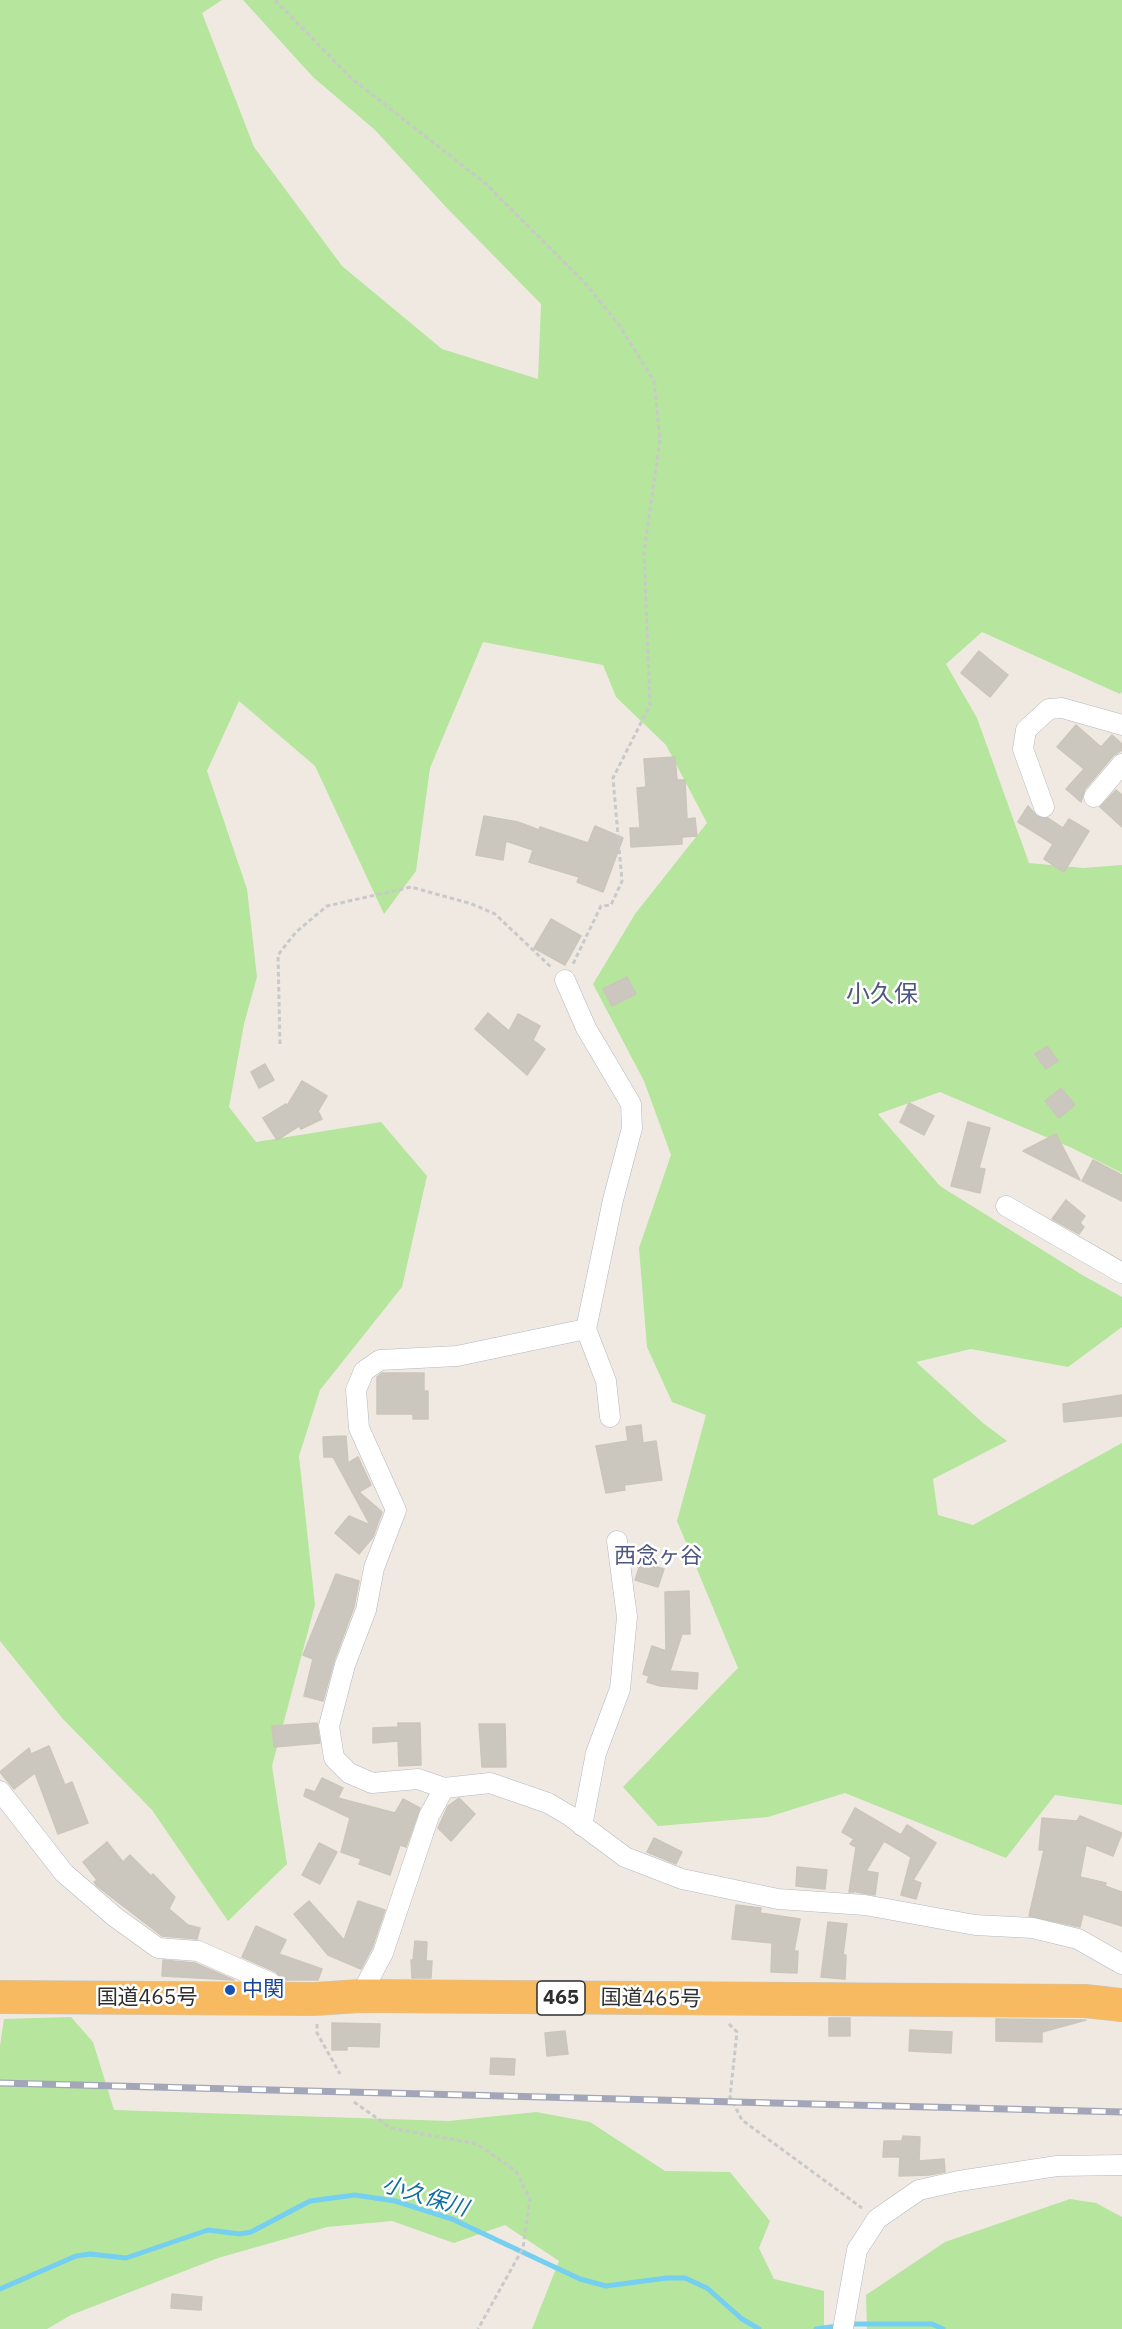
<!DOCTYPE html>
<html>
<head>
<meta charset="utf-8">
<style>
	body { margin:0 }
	canvas { display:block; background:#efe9e1 }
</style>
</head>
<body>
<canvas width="1122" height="2329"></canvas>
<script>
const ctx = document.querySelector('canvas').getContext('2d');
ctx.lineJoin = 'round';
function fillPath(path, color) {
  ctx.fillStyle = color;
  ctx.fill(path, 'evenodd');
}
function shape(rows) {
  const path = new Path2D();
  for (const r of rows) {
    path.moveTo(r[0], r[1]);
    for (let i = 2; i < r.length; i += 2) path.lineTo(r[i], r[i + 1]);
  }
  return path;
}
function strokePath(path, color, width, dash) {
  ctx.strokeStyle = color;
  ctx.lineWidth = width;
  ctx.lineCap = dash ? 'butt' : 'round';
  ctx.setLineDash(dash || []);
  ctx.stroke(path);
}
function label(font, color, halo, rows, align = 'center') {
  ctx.font = font + ' "IBM Plex Sans","Noto Sans JP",sans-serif';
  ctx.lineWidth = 5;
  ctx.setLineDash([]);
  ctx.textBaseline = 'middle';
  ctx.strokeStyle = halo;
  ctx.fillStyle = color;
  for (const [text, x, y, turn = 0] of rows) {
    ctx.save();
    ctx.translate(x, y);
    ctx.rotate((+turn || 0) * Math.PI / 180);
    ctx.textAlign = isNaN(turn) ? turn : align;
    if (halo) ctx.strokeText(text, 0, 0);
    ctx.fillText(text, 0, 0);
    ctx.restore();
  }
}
const green = shape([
	[0,0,222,0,202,13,254,147,342,266,442,349,538,379,541,304,446,207,375,130,313,77,243,0,1122,0,1122,692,1120,694,982,632,946,664,977,718,1029,863,1083,868,1122,865,1122,1173,1072,1148,940,1092,878,1114,940,1186,1084,1276,1122,1297,1122,1327,1068,1367,971,1349,916,1362,983,1423,1007,1441,933,1479,938,1515,973,1525,1122,1443,1122,1805,1055,1795,1006,1858,845,1793,768,1817,658,1826,623,1787,738,1668,677,1521,706,1415,672,1402,647,1347,639,1248,671,1155,644,1081,593,984,635,914,707,823,666,745,616,697,603,665,483,642,430,768,416,871,384,914,315,766,239,701,207,771,247,889,257,977,244,1024,229,1107,256,1142,381,1122,427,1176,402,1287,320,1390,299,1456,315,1605,272,1766,287,1864,228,1921,152,1810,62,1718,0,1641],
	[71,2017,93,2042,114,2110,449,2121,536,2112,590,2122,665,2171,730,2172,770,2221,759,2248,774,2279,824,2291,824,2329,532,2329,559,2261,505,2225,454,2243,392,2221,327,2227,218,2258,71,2315,47,2329,0,2329,0,2046,4,2019],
	[1070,2199,1096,2203,1122,2217,1122,2329,867,2329,866,2295,945,2242]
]);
const stream = shape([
	[0,2289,76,2256,90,2254,126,2258,208,2230,240,2234,251,2232,310,2201,355,2195,395,2201,452,2219,580,2279,606,2286,667,2278,685,2278,707,2288,742,2319,759,2329],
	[847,2324,932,2324,943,2329],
	[816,2329,838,2326]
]);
const building = shape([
	[979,651,1008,675,990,697,961,673,979,651],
	[1076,725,1101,747,1112,735,1122,744,1122,750,1113,756,1085,789,1081,802,1066,789,1084,769,1057,747,1076,725],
	[675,757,677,780,685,780,687,819,695,818,697,836,682,837,682,844,631,847,630,828,640,828,637,788,646,787,644,759,675,757],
	[1116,790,1122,795,1122,827,1100,807,1116,790],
	[1028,806,1037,816,1048,818,1063,828,1069,819,1089,831,1064,872,1044,859,1053,844,1018,822,1028,806],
	[484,816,518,822,539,830,540,827,588,843,595,826,623,838,603,892,577,882,579,877,529,862,533,850,506,841,503,860,476,855,484,816],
	[551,919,581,936,565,965,534,948,551,919],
	[627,977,636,994,612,1006,603,989,627,977],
	[488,1013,509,1031,518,1014,540,1026,533,1040,545,1049,527,1075,475,1029,488,1013],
	[1047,1046,1058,1061,1046,1069,1035,1054,1047,1046],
	[265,1064,274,1080,259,1088,251,1072,265,1064],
	[302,1081,327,1096,318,1111,322,1119,301,1129,299,1126,277,1140,263,1118,286,1104,287,1106,302,1081],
	[1061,1088,1075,1105,1059,1118,1045,1101,1061,1088],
	[909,1103,934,1116,924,1135,900,1122,909,1103],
	[968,1122,990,1128,979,1168,985,1169,980,1193,951,1186,968,1122],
	[1056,1134,1080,1180,1023,1151,1056,1134],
	[1093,1160,1122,1175,1122,1201,1082,1181,1093,1160],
	[1066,1200,1085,1216,1080,1223,1084,1227,1079,1234,1052,1219,1066,1200],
	[382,1373,424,1373,424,1391,428,1391,428,1419,413,1419,413,1414,377,1414,377,1377,382,1373],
	[1122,1395,1122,1416,1064,1422,1063,1404,1122,1395],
	[641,1425,643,1443,656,1441,662,1480,624,1485,625,1490,606,1493,596,1446,628,1441,626,1427,641,1425],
	[346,1436,348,1463,358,1457,371,1485,359,1492,382,1512,373,1537,359,1554,335,1533,349,1516,370,1525,333,1457,324,1457,323,1437,346,1436],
	[641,1562,664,1569,658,1587,635,1580,641,1562],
	[336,1574,359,1581,354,1607,334,1661,323,1701,304,1696,313,1659,303,1655,336,1574],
	[689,1591,690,1634,682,1634,670,1671,698,1673,697,1689,660,1686,647,1682,649,1676,643,1674,652,1646,666,1651,665,1592,689,1591],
	[317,1723,320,1743,274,1747,272,1726,317,1723],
	[398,1723,420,1723,421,1765,399,1766,398,1741,373,1743,373,1728,398,1727,398,1723],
	[479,1724,505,1724,506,1767,482,1767,479,1724],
	[49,1746,65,1785,72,1782,88,1823,58,1834,35,1773,14,1789,0,1772,29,1748,31,1754,49,1746],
	[322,1778,343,1788,338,1798,395,1813,403,1799,420,1808,406,1847,400,1845,390,1875,359,1864,361,1859,341,1852,350,1818,304,1796,306,1789,315,1792,322,1778],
	[459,1798,475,1814,451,1841,438,1828,448,1806,459,1798],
	[855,1808,901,1835,907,1825,936,1843,913,1880,921,1883,916,1899,901,1895,911,1857,884,1841,866,1871,878,1873,875,1895,856,1892,857,1886,854,1892,849,1892,856,1847,850,1844,854,1839,842,1832,855,1808],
	[1080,1816,1122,1833,1113,1856,1086,1845,1080,1877,1106,1883,1105,1886,1122,1892,1122,1926,1083,1914,1080,1927,1029,1916,1044,1850,1039,1850,1042,1818,1077,1821,1080,1816],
	[654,1838,682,1852,676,1864,647,1852,654,1838],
	[107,1842,123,1862,130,1855,151,1876,153,1874,175,1897,169,1909,188,1925,200,1928,197,1939,162,1936,97,1886,94,1882,97,1880,83,1862,107,1842],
	[319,1843,337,1852,320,1884,302,1875,319,1843],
	[797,1867,827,1870,825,1889,796,1886,797,1867],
	[309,1901,344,1940,358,1901,385,1910,372,1948,361,1969,328,1955,294,1914,309,1901],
	[736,1905,761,1908,760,1913,800,1919,794,1951,798,1951,797,1973,771,1972,772,1943,732,1939,736,1905],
	[828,1922,847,1924,843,1955,846,1955,845,1979,821,1977,828,1922],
	[256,1926,286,1940,279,1954,322,1969,318,1980,283,1980,276,1972,242,1957,256,1926],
	[415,1941,427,1942,426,1961,432,1961,431,1978,412,1978,411,1960,413,1960,415,1941],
	[163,1960,195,1963,234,1980,162,1976,163,1960],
	[829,2018,850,2018,850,2036,829,2036,829,2018],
	[996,2019,1084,2020,1086,2020,1042,2032,1042,2042,996,2041,996,2019],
	[332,2023,380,2024,379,2047,347,2046,347,2050,332,2050,332,2023],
	[910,2030,952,2032,951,2053,909,2051,910,2030],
	[565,2031,568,2054,547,2056,545,2033,565,2031],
	[491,2058,515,2059,514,2075,490,2074,491,2058],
	[903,2136,920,2137,919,2161,944,2159,945,2172,929,2175,899,2176,900,2157,883,2157,884,2141,902,2141,903,2136],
	[172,2294,202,2297,201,2310,171,2308,172,2294]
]);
const path = shape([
	[275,0,351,78,485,183,585,283,619,325,654,381,660,440,644,552,650,705,613,778,622,881,611,905,601,906,572,966],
	[280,1044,278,955,296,932,327,906,411,887,472,904,495,914,552,968],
	[317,2024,317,2033,340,2074],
	[729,2024,737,2032,730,2097,742,2120,862,2208],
	[354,2102,391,2128,477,2144,516,2171,530,2199,523,2248,478,2329]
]);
const minor = shape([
	[1094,797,1122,764],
	[1044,807,1023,749,1026,730,1049,709,1062,708,1122,725],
	[565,980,586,1028,631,1104,632,1128,613,1200,586,1329,606,1381,610,1417],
	[1006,1206,1122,1273],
	[444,1788,418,1779,372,1783,349,1773,334,1758,329,1726,345,1665,366,1610,374,1568,396,1510,359,1428,356,1390,364,1371,380,1360,457,1356,586,1329],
	[0,1791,64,1873,115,1917,158,1948,198,1951,271,1983,280,1998],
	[582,1826,596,1753,620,1689,627,1617,617,1541],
	[360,1996,383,1953,429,1816,444,1788,490,1783,548,1803,570,1816,625,1857,682,1879,778,1899,865,1905,975,1925,1033,1928,1078,1939,1122,1964],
	[843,2329,857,2250,877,2219,919,2190,959,2181,1057,2166,1122,2165]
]);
const trunk = shape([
	[0,1997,314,1999,360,1996,1085,2001,1122,2005]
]);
const rail = shape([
	[0,2083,1122,2112]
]);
const markers = [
	[230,1990,6,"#1a4fb4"]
];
const shields = [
	[561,1998,48]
];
const shieldNames = [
	["465",561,1998]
];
const transitNames = [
	["中関",242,1990]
];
const streetNames = [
	["国道465号",147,1998],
	["国道465号",651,1999,1]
];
const neighbourhoodNames = [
	["西念ヶ谷",658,1557]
];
const waterNames = [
	["小久保川",425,2197,17]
];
const quarterNames = [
	["小久保",882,995]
];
fillPath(green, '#b6e59e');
strokePath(stream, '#75cff0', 5);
fillPath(building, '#cbc7bf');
strokePath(building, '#cbc5ba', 1.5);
strokePath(minor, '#b4b7c1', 21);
strokePath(trunk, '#c9c9c9', 34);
strokePath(path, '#c9c9c9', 3, [4.5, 3]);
strokePath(minor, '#fff', 20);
strokePath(trunk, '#f8ba60', 33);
strokePath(rail, '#a3a6b8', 7);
strokePath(rail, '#fff', 4.5, [14]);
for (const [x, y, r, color] of markers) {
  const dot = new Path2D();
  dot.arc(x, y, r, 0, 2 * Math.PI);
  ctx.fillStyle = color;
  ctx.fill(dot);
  strokePath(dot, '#fff', 2);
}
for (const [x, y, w] of shields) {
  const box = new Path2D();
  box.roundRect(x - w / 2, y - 17, w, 34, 4.5);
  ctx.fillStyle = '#fff';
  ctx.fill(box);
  strokePath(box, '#2e2e2e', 1.5);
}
label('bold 20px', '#2e2e2e', null, shieldNames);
label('21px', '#164399', '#fff', transitNames, 'left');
label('21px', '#2e2e2e', '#fff', streetNames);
label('22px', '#4d5680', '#fff', neighbourhoodNames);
label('italic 22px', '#0d6fa3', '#fff', waterNames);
label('24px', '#4d5680', '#fff', quarterNames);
</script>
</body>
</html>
